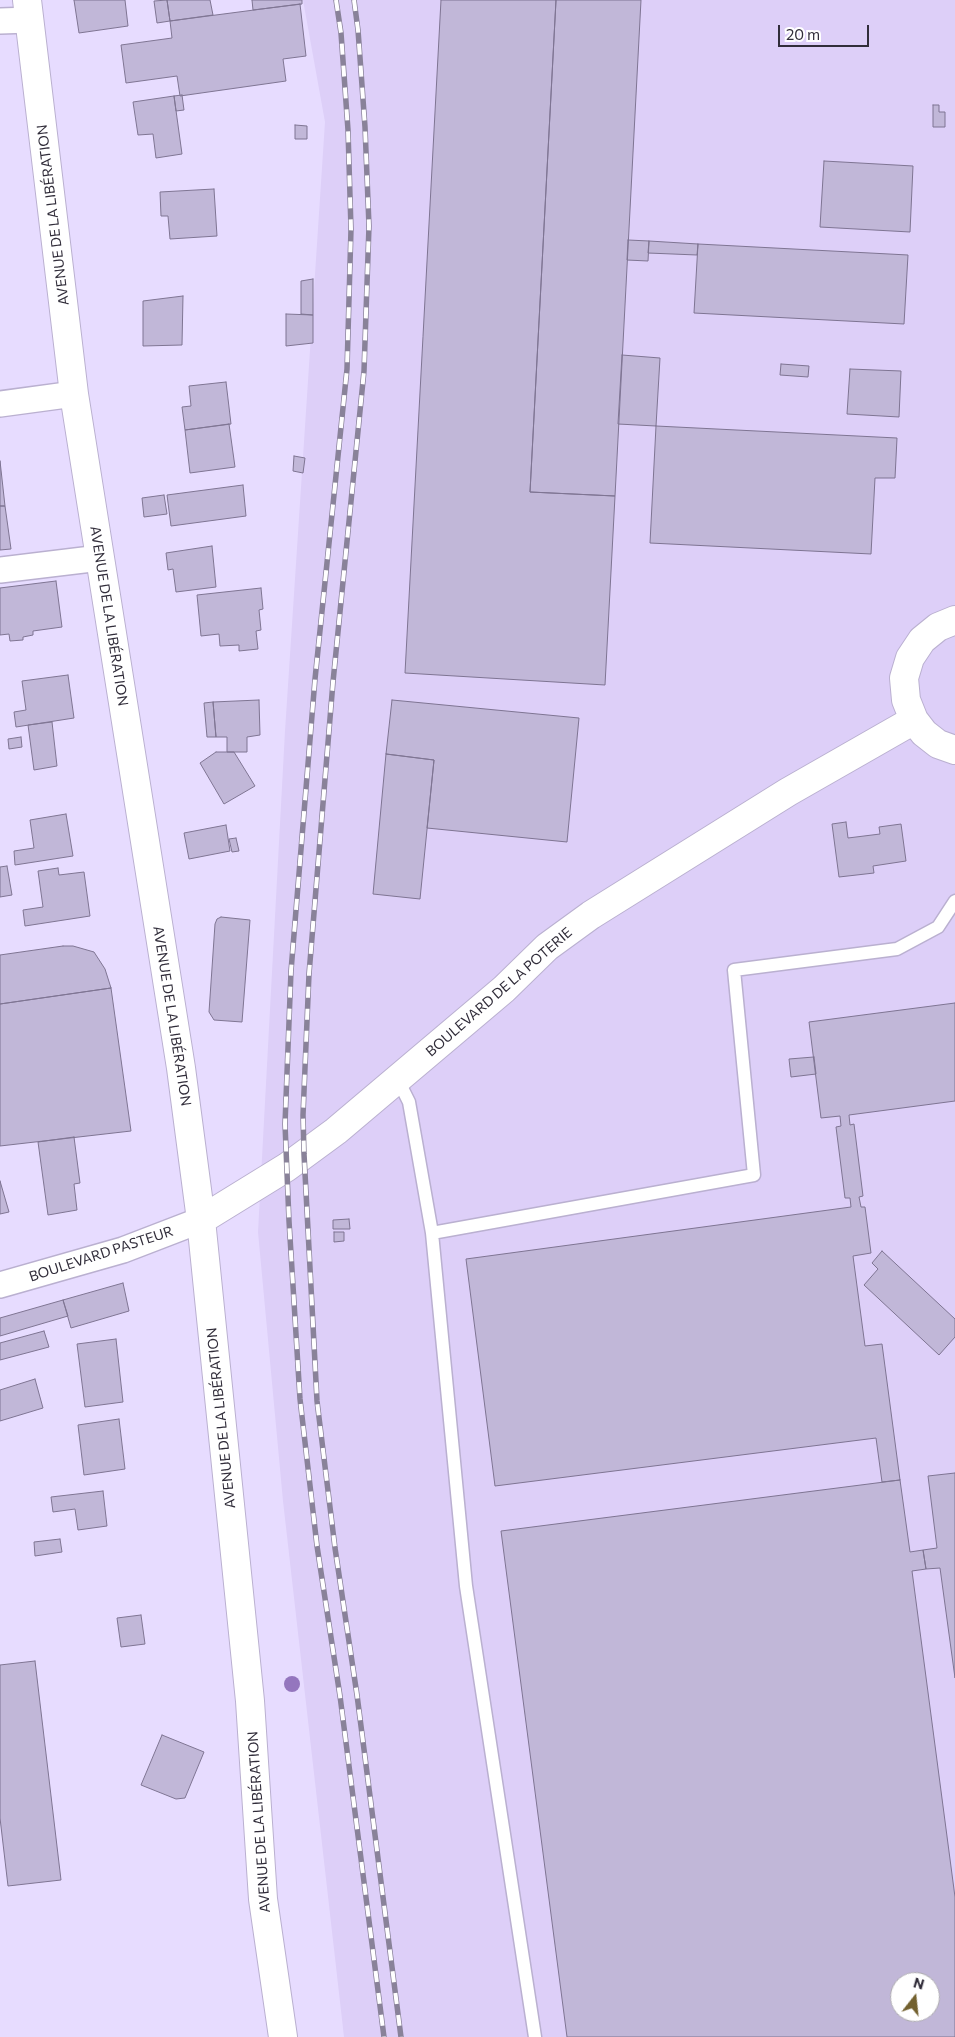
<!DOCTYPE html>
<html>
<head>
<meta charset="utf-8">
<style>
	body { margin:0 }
	#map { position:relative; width:955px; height:2037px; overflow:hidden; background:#e7dcff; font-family:Commissioner,sans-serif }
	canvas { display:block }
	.north { position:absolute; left:890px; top:1972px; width:50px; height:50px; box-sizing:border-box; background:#fff; border:1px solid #adabb0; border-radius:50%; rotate:16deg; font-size:14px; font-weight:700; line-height:20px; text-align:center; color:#312d3a }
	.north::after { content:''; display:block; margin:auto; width:18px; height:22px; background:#73612f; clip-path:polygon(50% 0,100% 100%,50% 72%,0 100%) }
	.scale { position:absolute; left:778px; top:25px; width:91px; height:22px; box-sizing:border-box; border:2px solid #312d3a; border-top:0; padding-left:6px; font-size:15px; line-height:18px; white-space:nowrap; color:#312d3a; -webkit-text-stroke:4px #fff; paint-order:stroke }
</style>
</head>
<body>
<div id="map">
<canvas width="955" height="2037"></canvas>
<div class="north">N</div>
<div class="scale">20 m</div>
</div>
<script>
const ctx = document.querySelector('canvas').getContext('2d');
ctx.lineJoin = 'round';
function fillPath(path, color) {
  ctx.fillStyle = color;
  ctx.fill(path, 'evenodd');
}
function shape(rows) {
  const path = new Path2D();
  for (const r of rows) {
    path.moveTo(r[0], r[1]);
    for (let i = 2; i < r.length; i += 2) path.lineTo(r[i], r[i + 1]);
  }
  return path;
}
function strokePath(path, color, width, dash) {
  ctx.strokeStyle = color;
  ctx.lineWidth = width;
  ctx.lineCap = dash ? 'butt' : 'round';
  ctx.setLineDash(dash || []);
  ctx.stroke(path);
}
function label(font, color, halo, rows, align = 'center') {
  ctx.font = font + ' Commissioner,sans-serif';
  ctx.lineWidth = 4;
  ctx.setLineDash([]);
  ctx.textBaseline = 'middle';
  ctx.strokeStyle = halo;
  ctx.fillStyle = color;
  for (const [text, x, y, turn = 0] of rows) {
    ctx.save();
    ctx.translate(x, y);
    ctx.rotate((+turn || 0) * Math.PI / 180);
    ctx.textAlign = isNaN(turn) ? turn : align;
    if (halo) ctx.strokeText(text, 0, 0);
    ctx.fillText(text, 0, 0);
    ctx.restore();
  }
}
const built = shape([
	[303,0,955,0,955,2037,344,2037,283,1501,258,1232,285,731,325,122],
	[900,1982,930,1982,930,2012,900,2012]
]);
const building = shape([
	[74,0,125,0,128,26,79,33,74,0],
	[167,0,170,21,157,23,154,1,167,0],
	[167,0,210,0,213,15,170,21,167,0],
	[252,0,302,0,302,4,253,10,252,0],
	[441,0,556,0,530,492,615,496,605,685,405,673,441,0],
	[556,0,641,0,615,496,530,492,556,0],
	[300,4,306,56,283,59,286,81,180,96,177,76,126,83,121,45,172,38,170,21,300,4],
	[182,95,184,110,176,111,174,96,182,95],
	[174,96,182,154,156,158,153,134,138,135,133,102,174,96],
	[933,105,939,105,939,112,945,112,945,127,933,127,933,105],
	[295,125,307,126,307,139,295,139,295,125],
	[824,161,913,166,910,232,820,227,824,161],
	[214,189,217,236,170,239,168,216,161,216,160,192,214,189],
	[628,240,649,241,648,261,627,260,628,240],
	[649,241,698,244,697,255,648,253,649,241],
	[698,244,908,255,904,324,694,313,698,244],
	[313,279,313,315,301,314,301,281,313,279],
	[183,296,182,345,143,346,143,301,183,296],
	[286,314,313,315,313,343,286,346,286,314],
	[622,355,660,358,656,426,618,424,622,355],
	[781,364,809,366,808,377,780,375,781,364],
	[850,369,901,371,899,417,847,414,850,369],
	[226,382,231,424,185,430,182,407,191,406,189,386,226,382],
	[229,424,235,467,190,473,185,430,229,424],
	[656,426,897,438,895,478,875,478,871,554,650,543,656,426],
	[294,456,305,458,303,473,293,471,294,456],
	[0,461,5,506,0,506,0,461],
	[243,485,246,516,171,526,167,495,243,485],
	[164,495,167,514,144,517,142,498,164,495],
	[0,506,5,506,11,549,0,550,0,506],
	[212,546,216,587,176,592,173,569,168,570,166,553,212,546],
	[56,581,62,627,33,631,33,635,23,637,23,640,10,641,9,634,0,635,0,588,56,581],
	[261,588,263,609,259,610,261,630,256,631,258,649,239,651,239,645,220,646,219,634,201,636,197,595,261,588],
	[68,675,74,718,16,727,14,712,26,710,22,681,68,675],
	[259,700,260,735,247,737,247,752,227,752,227,737,216,737,213,702,259,700],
	[392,700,579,718,567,842,427,828,434,760,386,754,392,700],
	[213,702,216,737,207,737,204,703,213,702],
	[52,722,57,766,34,770,28,725,52,722],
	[21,737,22,747,9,749,8,739,21,737],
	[216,752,234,752,255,786,224,804,200,763,216,752],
	[386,754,434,760,420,899,373,894,386,754],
	[66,814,73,856,15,865,14,851,34,848,30,820,66,814],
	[846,822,848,838,880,834,879,827,901,824,906,861,873,866,874,873,839,877,832,824,846,822],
	[226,825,230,851,189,859,184,833,226,825],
	[236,838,239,851,232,852,229,839,236,838],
	[7,866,12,895,0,897,0,867,7,866],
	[58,868,59,875,84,872,90,916,25,926,23,910,43,907,38,871,58,868],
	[221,917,250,920,242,1022,214,1020,209,1012,215,924,217,919,221,917],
	[63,946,73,946,94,952,105,969,111,988,0,1004,0,955,63,946],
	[111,988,131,1131,0,1146,0,1004,111,988],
	[955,1003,955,1101,849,1115,850,1125,854,1124,863,1196,859,1197,861,1207,865,1207,871,1253,853,1256,865,1346,882,1344,900,1480,882,1482,876,1438,495,1486,466,1259,851,1207,850,1198,845,1198,836,1127,841,1126,840,1116,821,1118,809,1022,955,1003],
	[814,1057,816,1074,791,1077,789,1059,814,1057],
	[74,1137,80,1183,74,1184,77,1210,48,1215,38,1142,74,1137],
	[0,1181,9,1212,0,1214,0,1181],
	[349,1219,350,1229,333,1229,333,1220,349,1219],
	[334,1232,344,1232,344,1241,334,1242,334,1232],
	[882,1251,955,1319,955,1337,939,1355,864,1285,878,1269,872,1263,882,1251],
	[123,1283,129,1311,71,1328,63,1300,123,1283],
	[63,1300,68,1316,0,1336,0,1318,63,1300],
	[44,1331,49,1347,0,1360,0,1343,44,1331],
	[116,1339,123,1402,85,1407,77,1344,116,1339],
	[35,1379,43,1408,0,1421,0,1390,35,1379],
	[119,1419,125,1469,84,1475,78,1425,119,1419],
	[955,1473,955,1678,940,1568,926,1569,923,1550,937,1548,928,1476,955,1473],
	[900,1480,910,1552,923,1550,926,1569,912,1571,955,1897,955,2037,567,2037,501,1531,900,1480],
	[900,1982,930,1982,930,2012,900,2012,900,1982],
	[103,1491,107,1526,78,1530,75,1509,53,1512,51,1497,103,1491],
	[60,1539,62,1552,35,1556,34,1542,60,1539],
	[141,1615,145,1644,121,1647,117,1618,141,1615],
	[35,1661,61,1880,8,1886,0,1818,0,1665,35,1661],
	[162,1735,204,1752,185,1798,176,1799,141,1785,162,1735]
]);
const service = shape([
	[398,1080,409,1102,432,1233,754,1175,734,970,897,949,938,927,955,901],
	[432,1233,466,1586,535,2037]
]);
const minor = shape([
	[0,21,30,20],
	[0,404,74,394],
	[0,570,100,558],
	[0,1285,123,1250,201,1220]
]);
const tertiary = shape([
	[27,0,74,394,181,1068,201,1220,250,1701,263,1899,283,2037],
	[955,620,938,627,922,640,910,658,904,678,906,700,914,720,924,733,938,744,955,750],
	[201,1220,287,1167,336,1131,504,989,547,947,591,915,788,792,914,720]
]);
const rail = shape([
	[336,0,341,33,348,130,351,229,347,369,315,679,291,971,285,1124,289,1221,300,1399,317,1546,340,1696,384,2037],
	[354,0,358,30,365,127,369,226,364,371,333,682,309,974,303,1115,304,1154,317,1401,335,1548,357,1695,401,2037]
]);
const trees = [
	[292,1684]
];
const streetNames = [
	["AVENUE DE LA LIBÉRATION",53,215,-97],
	["AVENUE DE LA LIBÉRATION",109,616,81],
	["BOULEVARD DE LA POTERIE",499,992,-41],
	["AVENUE DE LA LIBÉRATION",172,1016,81],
	["BOULEVARD PASTEUR",101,1254,-18],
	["AVENUE DE LA LIBÉRATION",221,1418,-96],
	["AVENUE DE LA LIBÉRATION",259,1822,-94]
];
fillPath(built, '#ddcff8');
fillPath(building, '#c1b7d8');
strokePath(building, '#7f7593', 1);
strokePath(service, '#bab0d0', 15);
strokePath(minor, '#bab0d0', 28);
strokePath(tertiary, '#bab0d0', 30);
strokePath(service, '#fff', 12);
strokePath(minor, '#fff', 25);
strokePath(tertiary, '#fff', 28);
strokePath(rail, '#898299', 5.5);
strokePath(rail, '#fff', 4, [11]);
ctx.fillStyle = '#9476be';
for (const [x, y] of trees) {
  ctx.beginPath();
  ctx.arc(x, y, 8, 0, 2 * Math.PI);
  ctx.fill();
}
label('14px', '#312d3a', '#fff', streetNames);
</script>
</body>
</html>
